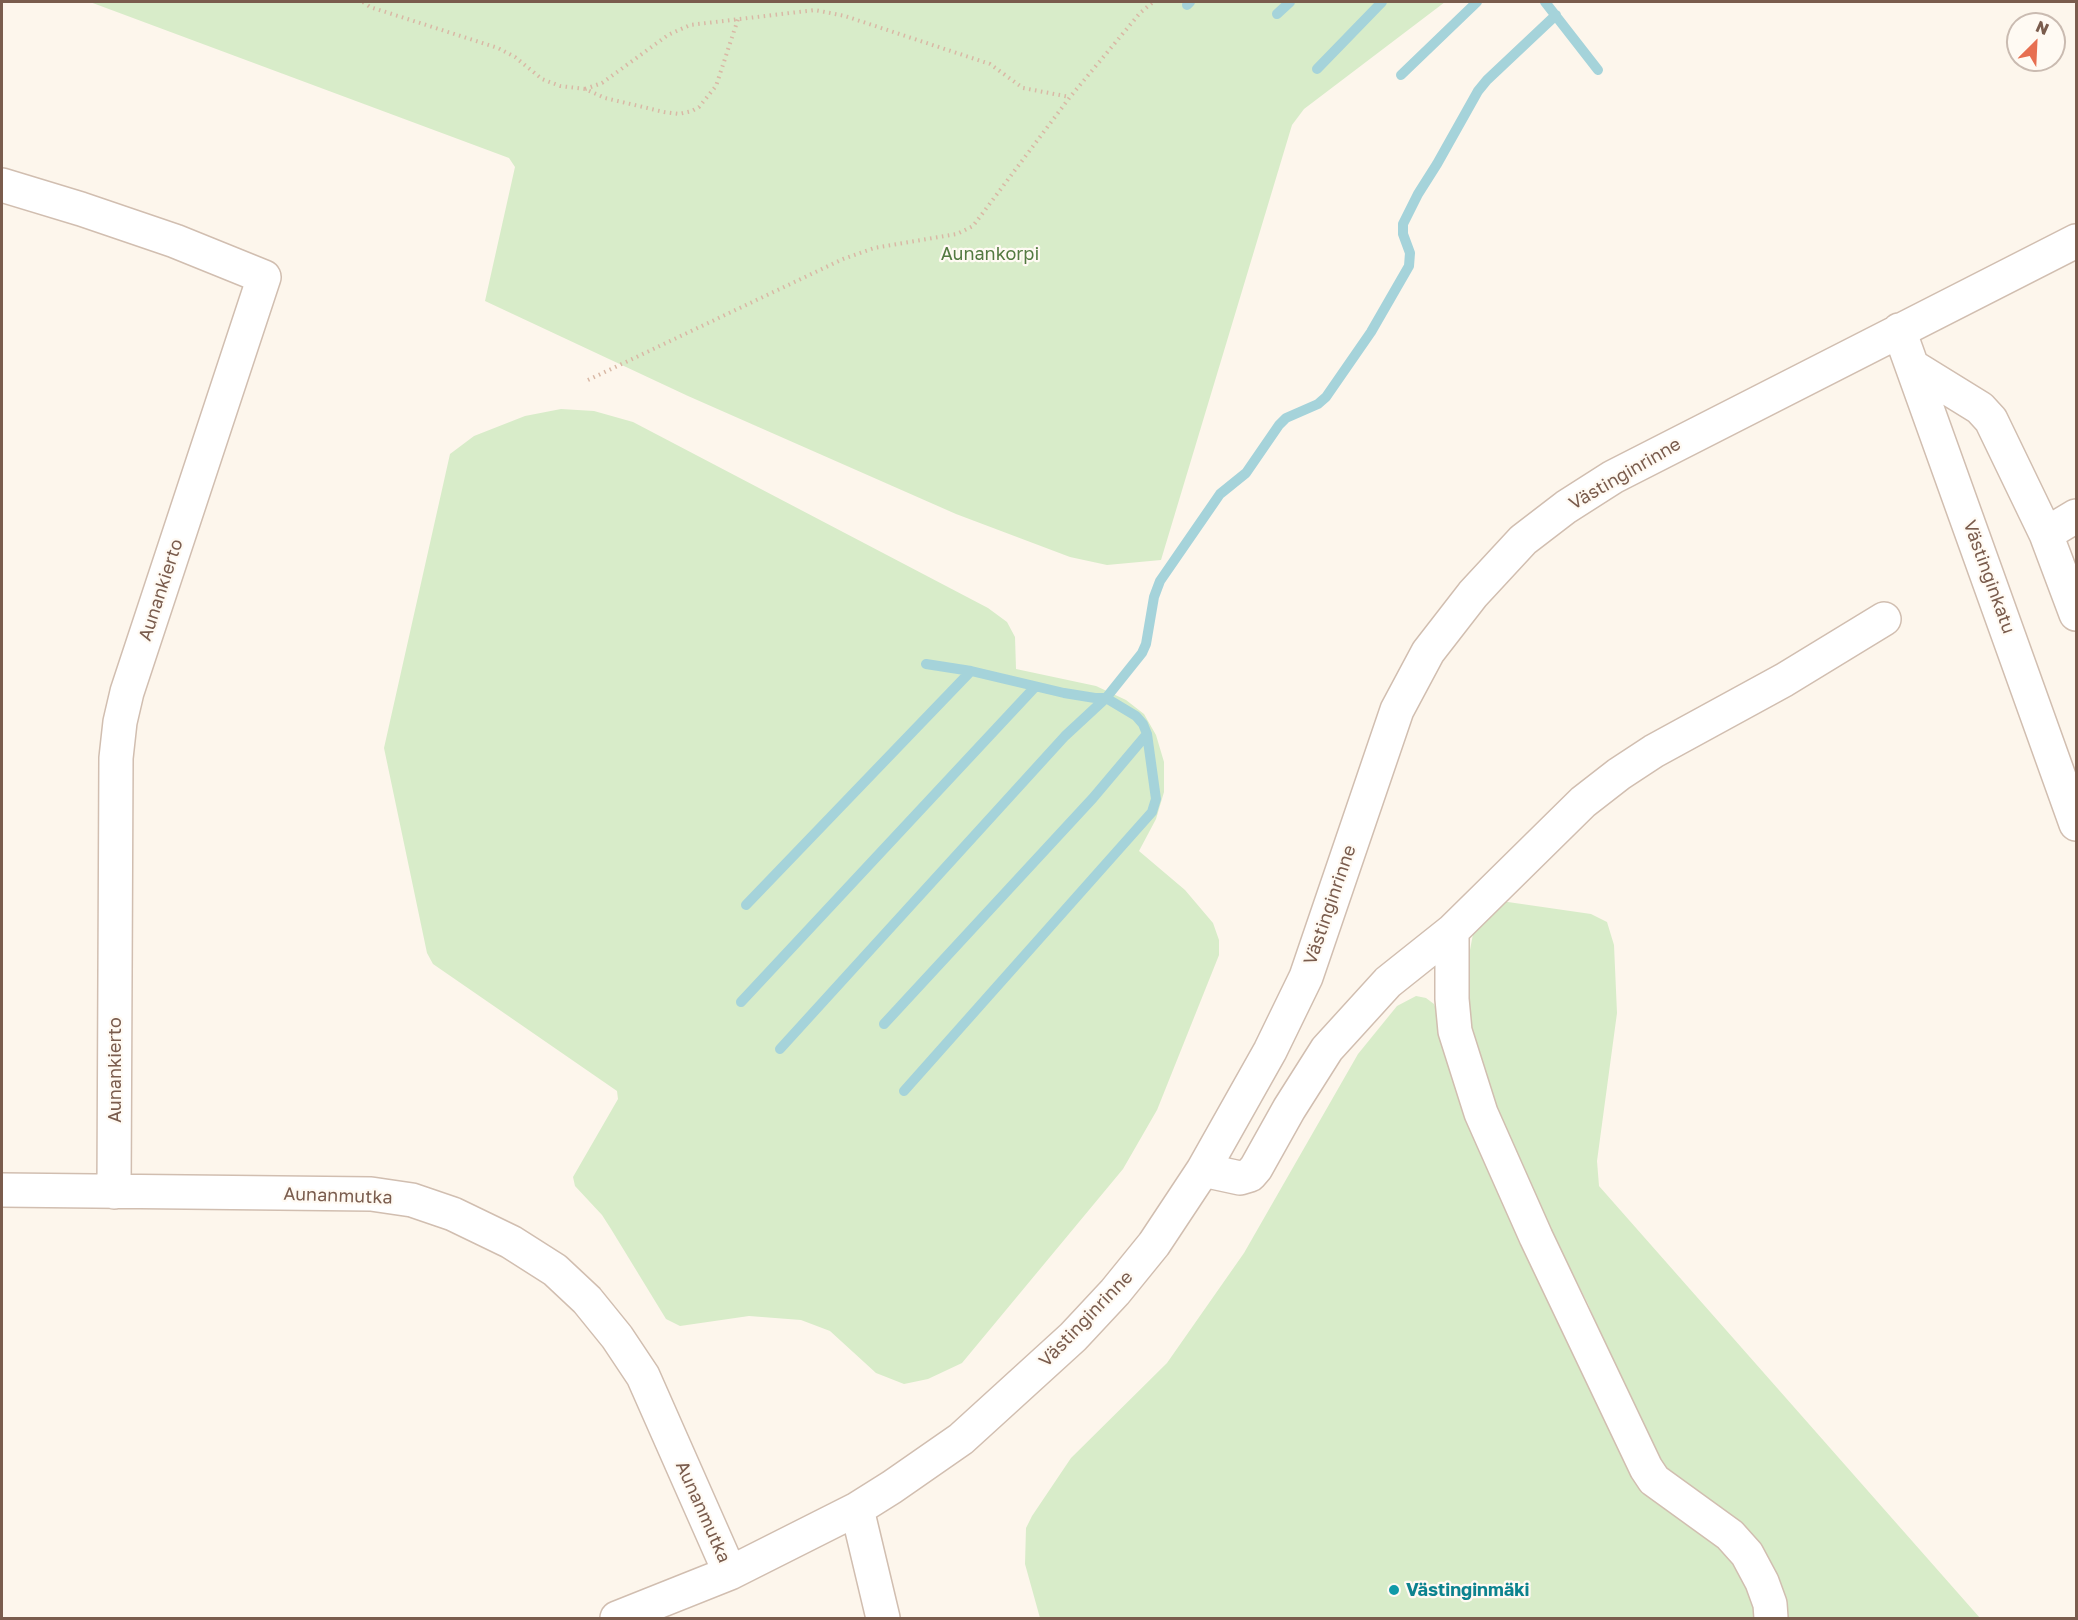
<!DOCTYPE html>
<html>
<head>
<meta charset="utf-8">
<style>
	body { margin:0 }
	#map { position:relative; width:2078px; height:1620px; overflow:hidden; background:#fdf6ec; font-family:"Golos Text",sans-serif }
	canvas { display:block }
	.frame { position:absolute; inset:0; border:3px solid #7a5c4d; pointer-events:none }
	.north { position:absolute; left:2006px; top:12px; width:60px; height:60px; box-sizing:border-box; background:#fffaf3; border:2px solid #cabbb1; border-radius:50%; rotate:24deg; font-size:16px; font-weight:700; line-height:24px; text-align:center; color:#7a5c4d }
	.north::after { content:''; display:block; margin:auto; width:21px; height:27px; background:#e76f51; clip-path:polygon(50% 0,100% 100%,50% 72%,0 100%) }
</style>
</head>
<body>
<div id="map">
<canvas width="2078" height="1620"></canvas>
<div class="frame"></div>
<div class="north">N</div>
</div>
<script>
const ctx = document.querySelector('canvas').getContext('2d');
ctx.lineJoin = 'round';
function fillPath(path, color) {
  ctx.fillStyle = color;
  ctx.fill(path, 'evenodd');
}
function shape(rows) {
  const path = new Path2D();
  for (const r of rows) {
    path.moveTo(r[0], r[1]);
    for (let i = 2; i < r.length; i += 2) path.lineTo(r[i], r[i + 1]);
  }
  return path;
}
function strokePath(path, color, width, dash) {
  ctx.strokeStyle = color;
  ctx.lineWidth = width;
  ctx.lineCap = dash ? 'butt' : 'round';
  ctx.setLineDash(dash || []);
  ctx.stroke(path);
}
function label(font, color, halo, rows, align = 'center') {
  ctx.font = font + ' "Golos Text",sans-serif';
  ctx.lineWidth = 4.5;
  ctx.setLineDash([]);
  ctx.textBaseline = 'middle';
  ctx.strokeStyle = halo;
  ctx.fillStyle = color;
  for (const [text, x, y, turn = 0] of rows) {
    ctx.save();
    ctx.translate(x, y);
    ctx.rotate((+turn || 0) * Math.PI / 180);
    ctx.textAlign = isNaN(turn) ? turn : align;
    if (halo) ctx.strokeText(text, 0, 0);
    ctx.fillText(text, 0, 0);
    ctx.restore();
  }
}
const green = shape([
	[90,2,1445,2,1304,109,1292,125,1161,560,1107,565,1070,557,956,514,688,396,485,301,515,167,509,158],
	[561,409,594,411,633,422,988,608,1007,622,1015,637,1016,669,1096,686,1126,700,1144,714,1156,735,1164,762,1164,792,1156,819,1139,851,1185,890,1213,923,1219,940,1219,955,1157,1110,1123,1169,962,1363,928,1379,904,1384,876,1373,830,1331,801,1320,749,1316,680,1326,666,1319,611,1229,602,1215,575,1186,573,1177,618,1099,617,1091,433,964,427,953,384,748,450,454,474,436,525,416],
	[1501,901,1591,914,1607,922,1614,945,1617,1013,1597,1161,1599,1186,1980,1618,1776,1618,1774,1586,1658,1469,1588,1304,1493,1116,1461,998,1473,934,1484,914],
	[1416,996,1426,998,1434,1004,1454,1056,1641,1477,1738,1555,1757,1618,1040,1618,1025,1564,1026,1528,1032,1516,1071,1458,1167,1363,1244,1253,1358,1054,1397,1006]
]);
const stream = shape([
	[1545,2,1598,70],
	[1187,5,1190,2],
	[1277,14,1290,2],
	[1317,69,1382,2],
	[1401,75,1477,2],
	[746,905,971,671],
	[741,1002,1035,687],
	[884,1024,1093,798,1147,734],
	[780,1049,1065,736,1106,698,1142,653,1146,644,1154,597,1160,581,1220,494,1246,473,1279,425,1286,418,1318,404,1326,397,1371,332,1409,266,1410,253,1403,234,1403,224,1418,194,1437,164,1478,91,1487,80,1556,15],
	[904,1091,1152,812,1156,799,1147,734,1143,724,1136,716,1106,698,1095,698,1064,693,971,671,926,664]
]);
const path = shape([
	[363,2,370,7,498,48,515,57,542,79,560,86,585,89,605,98,664,112,679,114,692,111,699,107,716,86,738,19],
	[585,89,602,83,668,35,690,25,815,10,845,16,990,64,1023,88,1070,97],
	[588,380,843,259,874,248,957,234,973,226,1070,97,1140,13,1153,2]
]);
const minor = shape([
	[2,185,81,209,175,241,264,277,127,692,120,722,116,758,114,1192],
	[1899,330,2076,824],
	[1912,366,1980,408,1991,420,2046,534,2076,614],
	[2046,534,2076,516],
	[1452,931,1452,999,1455,1031,1481,1113,1536,1237,1646,1468,1654,1480,1730,1535,1747,1554,1762,1582,1770,1604,1771,1618],
	[1203,1170,1240,1178,1250,1175,1256,1168,1289,1109,1327,1049,1388,982,1452,931,1583,802,1619,774,1654,751,1784,680,1884,619],
	[2,1190,371,1194,412,1200,453,1214,511,1242,555,1270,587,1300,617,1337,643,1376,730,1573],
	[857,1509,883,1618],
	[617,1618,730,1573,857,1509,892,1487,961,1439,1073,1337,1115,1292,1154,1244,1203,1170,1270,1051,1306,977,1397,710,1428,652,1473,594,1523,540,1566,507,1613,477,2076,241]
]);
const markers = [
	[1394,1590,6,"#0f9aa8"]
];
const parkNames = [
	["Aunankorpi",990,254]
];
const streetNames = [
	["Västinginrinne",1625,474,-30],
	["Västinginkatu",1989,577,70],
	["Aunankierto",161,590,-72],
	["Västinginrinne",1330,905,-71],
	["Aunankierto",115,1070,-90],
	["Aunanmutka",338,1196,2],
	["Västinginrinne",1086,1319,-46],
	["Aunanmutka",703,1512,66]
];
const cultureNames = [
	["Västinginmäki",1406,1590]
];
fillPath(green, '#d8ecc9');
strokePath(stream, '#a5d3da', 10);
strokePath(minor, '#d1beb0', 36);
strokePath(path, '#d9b8a5', 4, [1.5, 4.5]);
strokePath(minor, '#fff', 33);
for (const [x, y, r, color] of markers) {
  const dot = new Path2D();
  dot.arc(x, y, r, 0, 2 * Math.PI);
  ctx.fillStyle = color;
  ctx.fill(dot);
  strokePath(dot, '#fffaf3', 2);
}
label('18px', '#537a41', '#fffaf3', parkNames);
label('18px', '#7a5c4d', '#fffaf3', streetNames);
label('bold 18px', '#0d838f', '#fffaf3', cultureNames, 'left');
</script>
</body>
</html>
